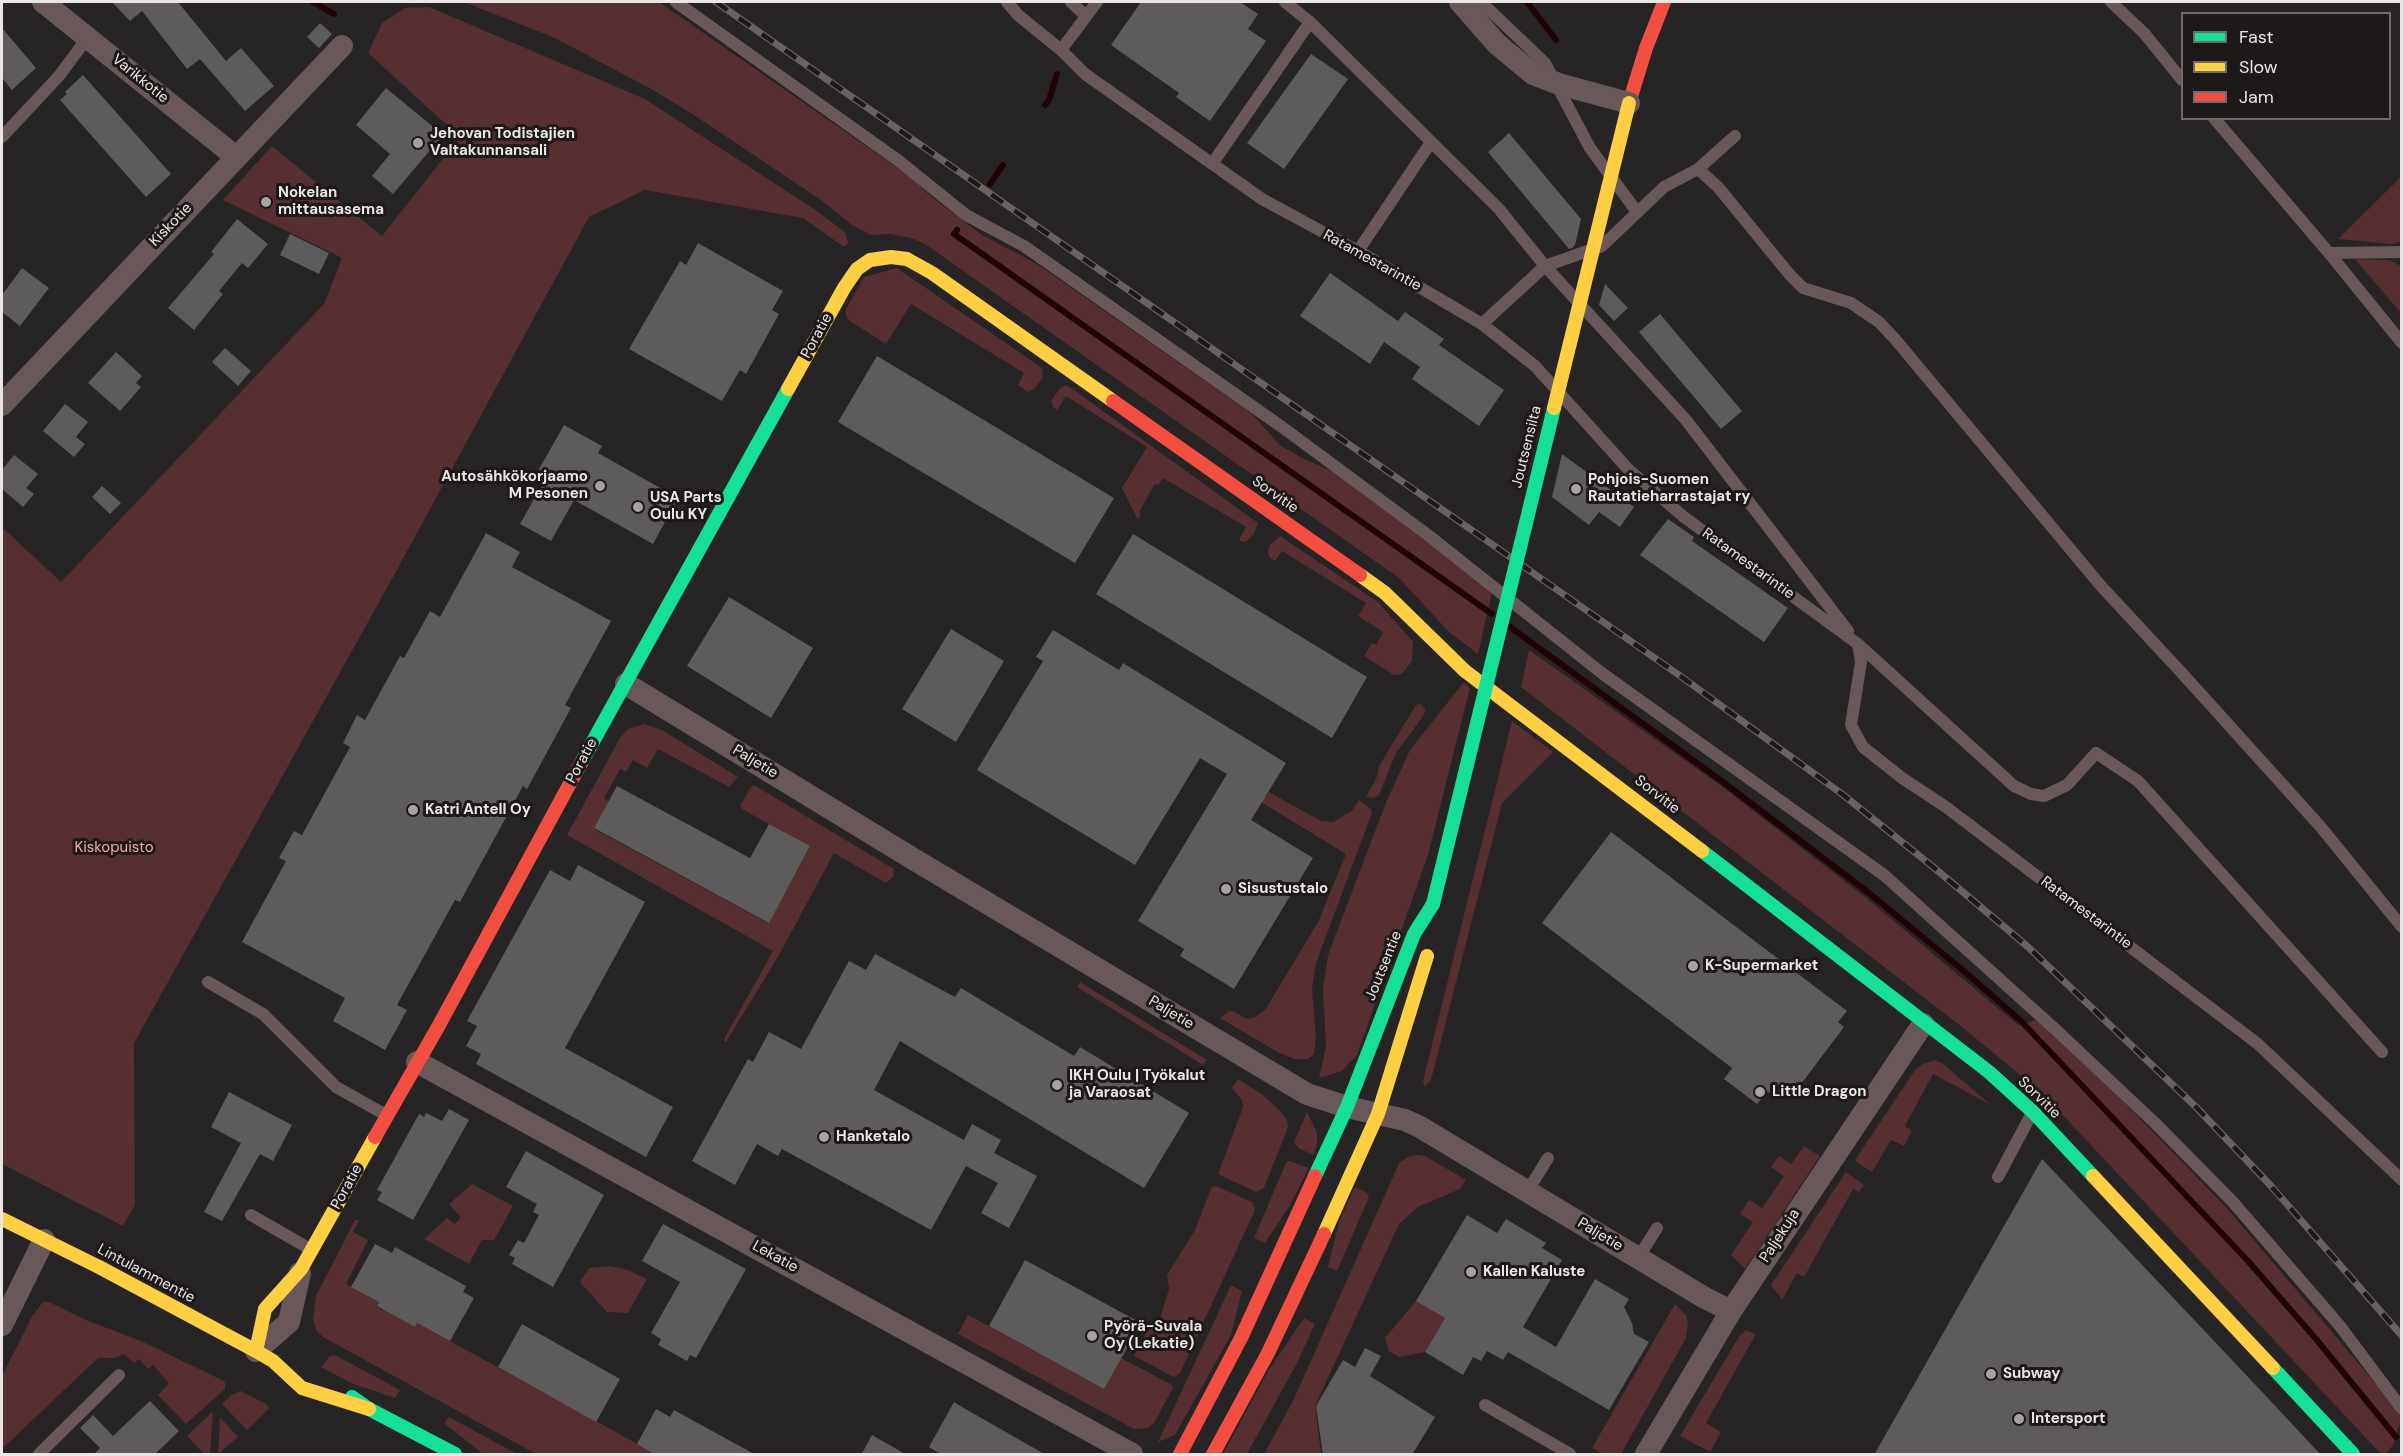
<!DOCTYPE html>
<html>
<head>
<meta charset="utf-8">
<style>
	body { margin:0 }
	#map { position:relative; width:2403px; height:1456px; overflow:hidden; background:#262424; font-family:"DM Sans",sans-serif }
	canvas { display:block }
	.frame { position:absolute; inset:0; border:3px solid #eae6e6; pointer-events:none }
	.legend { position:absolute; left:2181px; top:12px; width:210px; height:108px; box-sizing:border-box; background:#1e1919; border:2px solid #706b6b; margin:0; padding:8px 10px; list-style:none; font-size:18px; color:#eae6e6 }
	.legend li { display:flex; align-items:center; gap:12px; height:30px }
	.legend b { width:30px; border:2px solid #706b6b }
</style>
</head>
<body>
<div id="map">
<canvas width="2403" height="1456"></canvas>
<div class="frame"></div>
<ul class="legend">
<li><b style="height:8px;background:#16e098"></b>Fast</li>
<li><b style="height:8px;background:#ffcf43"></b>Slow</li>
<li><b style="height:8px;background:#f24e42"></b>Jam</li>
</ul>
</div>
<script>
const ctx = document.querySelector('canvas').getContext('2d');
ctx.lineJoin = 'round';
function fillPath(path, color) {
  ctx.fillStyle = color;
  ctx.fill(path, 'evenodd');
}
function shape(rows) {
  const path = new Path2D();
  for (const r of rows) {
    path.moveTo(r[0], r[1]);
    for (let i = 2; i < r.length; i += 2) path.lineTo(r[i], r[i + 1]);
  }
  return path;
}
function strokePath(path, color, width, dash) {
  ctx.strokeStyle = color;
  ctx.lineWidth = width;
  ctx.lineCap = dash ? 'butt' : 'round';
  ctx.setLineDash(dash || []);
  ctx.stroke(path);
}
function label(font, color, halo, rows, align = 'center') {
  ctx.font = font + ' "DM Sans",sans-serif';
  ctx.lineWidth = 6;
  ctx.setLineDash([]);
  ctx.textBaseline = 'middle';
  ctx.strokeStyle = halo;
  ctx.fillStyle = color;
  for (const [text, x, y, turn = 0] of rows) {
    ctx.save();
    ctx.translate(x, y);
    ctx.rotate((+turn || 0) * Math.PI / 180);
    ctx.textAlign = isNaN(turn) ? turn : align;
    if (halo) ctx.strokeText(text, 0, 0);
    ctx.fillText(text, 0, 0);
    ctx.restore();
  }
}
const green = shape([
	[464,2,659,2,909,176,933,198,982,235,1037,264,1251,413,1281,446,1304,459,1336,473,1425,538,1492,592,1478,654,1449,632,1399,578,925,244,911,238,890,234,870,235,852,225,821,200,694,115,653,90,555,38],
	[429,7,645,99,814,209,845,232,848,243,844,247,803,218,645,190,589,217,393,577,134,1043,135,1205,123,1226,2,1164,2,527,61,582,324,304,342,258,223,200,272,146,382,236,460,137,368,53,382,23,405,8],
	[2401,177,2401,242,2392,244,2338,239],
	[2355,259,2389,260,2401,266,2401,313],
	[897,268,1042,368,1043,377,1035,388,1028,392,1018,385,1024,373,911,304,886,344,853,323,847,318,845,311,864,277],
	[1067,385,1258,523,1254,534,1246,542,1240,541,1239,540,1246,527,1163,478,1158,485,1155,484,1139,512,1141,514,1138,520,1122,488,1147,447,1066,396,1057,410,1054,408,1051,401,1060,388],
	[1280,536,1378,602,1413,642,1412,661,1402,674,1394,675,1364,656,1372,643,1376,645,1383,632,1358,616,1366,603,1282,551,1275,561,1270,558,1268,554,1269,546],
	[1529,650,1720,785,1865,897,2018,1025,2037,1020,2121,1099,2225,1206,2392,1403,2400,1415,2400,1422,2393,1445,2386,1454,2381,1454,2042,1093,1962,1027,1521,687],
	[1463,683,1470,688,1428,855,1357,1055,1342,1071,1319,1078,1326,1047,1323,990,1328,955,1387,800,1410,750],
	[1420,703,1425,709,1424,715,1396,753,1379,795,1374,798,1366,797,1377,777,1379,766,1416,705],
	[1512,721,1553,752,1502,803,1431,1080,1425,1087,1423,1081],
	[644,724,662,730,738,777,729,787,658,749,647,768,633,760,626,772,620,769,604,798,609,801,594,829,768,923,810,847,742,809,740,806,750,788,754,785,894,869,893,877,886,883,834,853,779,955,726,1042,724,1041,725,1037,773,951,567,835,620,738,628,729],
	[1269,792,1321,821,1333,822,1352,811,1359,800,1370,808,1372,813,1316,963,1312,989,1316,1038,1314,1054,1308,1059,1295,1059,1279,1053,1220,1018,1229,1011,1233,1011,1247,1019,1254,1018,1265,1010,1318,922,1346,854,1261,802],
	[1080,982,1207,1060,1203,1065,1077,987],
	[1935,1060,1942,1063,1991,1105,1933,1074,1905,1126,1912,1131,1904,1146,1891,1140,1872,1172,1859,1164,1855,1160,1915,1070,1923,1064],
	[1238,1079,1263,1095,1280,1111,1287,1120,1288,1127,1264,1188,1256,1192,1218,1174,1243,1107,1242,1100,1232,1088],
	[1307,1112,1317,1133,1317,1145,1313,1155,1298,1148,1294,1142],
	[1804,1146,1820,1156,1745,1269,1731,1255,1753,1222,1740,1214,1749,1200,1762,1208,1784,1176,1771,1167,1779,1156,1791,1164],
	[1417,1155,1425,1156,1466,1180,1460,1189,1418,1207,1399,1224,1315,1406,1321,1454,1264,1454,1293,1401,1396,1170,1400,1162,1408,1157],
	[1289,1161,1309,1168,1290,1205,1265,1243,1254,1238,1286,1163],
	[1846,1172,1864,1185,1859,1192,1853,1189,1804,1277,1797,1273,1782,1300,1771,1285],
	[472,1184,513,1206,494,1240,482,1240,469,1264,424,1239,447,1218,454,1224,461,1218,449,1204],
	[1216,1186,1252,1202,1255,1210,1180,1373,1174,1377,1134,1356,1154,1319,1159,1322,1169,1289,1167,1275,1195,1230,1211,1188],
	[1355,1187,1366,1192,1369,1197,1337,1271,1328,1267,1339,1222],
	[355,1220,359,1220,353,1232,368,1240,346,1284,379,1302,377,1307,383,1310,385,1306,408,1323,415,1327,417,1323,656,1454,536,1454,323,1337,317,1331,313,1320,316,1296],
	[611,1266,628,1270,647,1279,628,1313,607,1312,580,1282,589,1268],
	[1231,1285,1242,1291,1231,1335,1175,1435,1158,1442],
	[1416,1301,1445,1318,1425,1352,1399,1357,1389,1351,1385,1338],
	[43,1302,49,1302,86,1320,141,1341,222,1380,225,1382,225,1389,186,1424,158,1395,169,1383,153,1365,148,1369,139,1359,134,1363,124,1354,114,1358,98,1358,2,1449,2,1376,33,1315],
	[1675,1304,1686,1315,1688,1323,1686,1338,1621,1454,1603,1454,1592,1448],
	[968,1315,1104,1389,1121,1358,1172,1385,1173,1388,1154,1423,1148,1428,1134,1429,958,1334],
	[1304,1318,1315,1324,1297,1363,1247,1454,1223,1454,1268,1371],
	[1746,1330,1756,1334,1706,1423,1721,1432,1710,1452,1680,1436,1740,1335],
	[335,1355,400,1390,395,1398,351,1383,321,1367,330,1356],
	[241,1391,266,1404,269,1408,247,1430,222,1404,231,1395],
	[213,1411,210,1454,204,1454,187,1436],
	[220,1417,238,1437,218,1454],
	[449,1417,517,1454,483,1454,444,1423]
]);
const stream = shape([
	[313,2,334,14],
	[1527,2,1556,40],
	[1045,105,1049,100,1057,74],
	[990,184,1003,165],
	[957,230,954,234,1492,614],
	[1510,627,1723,782,1869,893,1965,972,2021,1021,2248,1261,2316,1339,2396,1437]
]);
const building = shape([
	[112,2,178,2,226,61,241,48,274,86,245,111,200,59,187,69,142,11,130,21],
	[1141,2,1240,2,1258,14,1248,29,1266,41,1210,121,1176,97,1179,93,1111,45],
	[320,23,332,34,319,48,307,37],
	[2,28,36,68,12,90,2,78],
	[1311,54,1348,79,1284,169,1247,143],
	[83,75,171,174,146,197,60,100,67,94,65,92],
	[386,88,443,135,393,194,372,176,390,154,356,125],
	[1509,133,1581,219,1575,245,1572,248,1569,249,1488,152],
	[237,219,268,244,248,268,242,263,219,291,223,294,194,330,168,308,214,254,211,252],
	[290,234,329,253,319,274,280,255],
	[698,243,783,291,772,310,779,314,746,374,740,370,722,401,629,349,680,261,686,265],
	[22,268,49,288,20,326,2,312,2,295],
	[1330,273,1398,321,1405,312,1444,339,1439,345,1504,390,1479,426,1412,379,1420,367,1384,342,1370,364,1300,316],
	[1605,284,1628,308,1614,321,1599,305],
	[1660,314,1742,411,1721,429,1639,332],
	[225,348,251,371,238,386,212,362],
	[116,352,142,376,136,383,141,387,120,411,88,383],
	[877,356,1114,498,1075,563,838,422],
	[65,404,88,422,76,437,85,444,74,457,43,431],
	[564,425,602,446,598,453,678,498,653,544,574,500,551,541,520,524,543,483,534,478],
	[1562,454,1634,507,1620,527,1599,512,1589,525,1552,497],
	[14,455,38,474,26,488,34,494,23,507,2,489,2,470],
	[102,486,121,503,110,514,92,497],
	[1668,519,1694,537,1692,541,1788,608,1764,642,1640,555],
	[486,533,520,552,512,567,611,621,565,705,571,708,527,789,523,786,460,902,455,900,397,1005,407,1010,385,1050,333,1021,345,998,242,942,286,861,279,858,294,831,302,835,350,747,343,743,357,715,365,720,400,656,404,658,430,611,440,617],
	[1133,534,1367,677,1332,738,1096,594],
	[729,597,813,648,771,718,687,666],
	[951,629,1004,661,956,742,902,709],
	[1053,630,1119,670,1123,663,1286,763,1251,820,1313,858,1234,989,1180,956,1184,949,1138,921,1227,774,1200,758,1135,865,977,770,1043,661,1036,657],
	[617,786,750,858,769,824,810,846,769,923,594,828],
	[1611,832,1847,1011,1838,1022,1844,1027,1798,1088,1791,1083,1778,1099,1767,1091,1757,1104,1724,1079,1732,1068,1542,923],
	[578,865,645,902,565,1048,673,1107,646,1157,476,1064,481,1054,466,1046,477,1026,467,1021,550,870,570,881],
	[875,954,955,997,961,988,1074,1056,1080,1047,1189,1113,1144,1188,900,1041,874,1090,964,1140,972,1124,1001,1140,994,1153,1037,1176,1009,1228,981,1213,998,1183,966,1166,931,1230,782,1149,778,1156,757,1144,735,1185,692,1161,748,1059,753,1062,769,1032,801,1049,849,961,866,970],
	[229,1092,292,1125,273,1161,260,1154,222,1221,204,1212,241,1143,211,1127],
	[449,1109,469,1120,413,1220,377,1200,382,1192,377,1190,419,1114,424,1117,426,1113,442,1121],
	[526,1151,604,1195,553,1287,512,1264,515,1258,509,1255,518,1240,524,1243,539,1215,533,1212,537,1204,506,1187],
	[2042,1159,2266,1396,2321,1455,1874,1455],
	[1467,1215,1497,1233,1506,1219,1546,1243,1542,1248,1562,1260,1523,1327,1556,1347,1595,1279,1629,1299,1624,1307,1632,1323,1634,1334,1649,1342,1609,1410,1508,1352,1503,1360,1487,1351,1481,1361,1473,1357,1463,1375,1425,1352,1445,1318,1416,1301],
	[663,1224,746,1269,696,1358,690,1355,687,1361,658,1345,661,1339,651,1333,680,1282,642,1261],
	[375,1244,392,1253,395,1247,466,1286,463,1292,474,1298,450,1341,417,1323,415,1327,377,1306,379,1302,351,1287],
	[1025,1260,1141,1323,1104,1389,989,1326],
	[522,1324,620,1379,596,1422,498,1367],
	[1365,1348,1381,1356,1370,1376,1435,1417,1412,1455,1323,1455,1316,1406,1343,1360,1355,1367],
	[150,1401,179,1431,154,1455,93,1455,100,1448,80,1428,93,1415,113,1436],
	[954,1402,962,1407,1046,1455,942,1455,929,1447],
	[656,1409,670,1417,674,1410,756,1455,656,1455,637,1444],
	[872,1435,907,1455,861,1455]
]);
const lane = shape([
	[676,2,899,161,966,215,1024,246,1282,427,1428,535,1603,674,1884,875,2055,1029,2155,1123,2232,1201,2340,1326,2402,1409],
	[1007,2,1018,15,1061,50,1085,74,1262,199,1358,251,1482,324,1535,366,1628,469,1684,517,1858,644,1861,662,1851,725,1863,747,1902,778,1946,807,2258,1044,2402,1180],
	[1071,2,1086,16],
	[1285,2,1310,22,1499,209,1545,266,1482,324],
	[1481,2,1545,63,1590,148,1637,212],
	[2111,2,2144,33,2182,80],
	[1061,50,1097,2],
	[2214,118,2329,253,2402,343],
	[1735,136,1698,169,1664,187,1602,246,1545,266,1686,420,1848,631],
	[2,137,59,76,88,37],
	[1212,164,1310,22],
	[1698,169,1718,187,1790,275,1803,288,1851,303,1879,322,1895,339,2101,586,2180,671,2320,826,2402,927],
	[1358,251,1431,142],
	[2329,253,2402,252],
	[1859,645,2014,786,2031,794,2044,796,2067,785,2096,753,2138,781,2382,1052],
	[208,982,263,1014,336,1087,386,1115],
	[1998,1177,2032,1113],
	[1527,1192,1548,1158],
	[251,1215,310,1249],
	[1638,1258,1657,1228],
	[1485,1405,1570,1454],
	[39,1454,119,1375]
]);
const street = shape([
	[43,2,236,157],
	[2,405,342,46],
	[626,684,915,860,1307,1094,1347,1107,1405,1120,1420,1127,1705,1298,1731,1311],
	[417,1062,1132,1454],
	[2,1325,44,1240],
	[256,1351,289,1322,300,1273],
	[1646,1454,1731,1311,1923,1024]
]);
const fast = shape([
	[581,763,788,389],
	[1702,851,1989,1072,2033,1112,2093,1176],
	[1315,1176,1347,1107,1414,934,1433,904],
	[2273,1368,2353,1454],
	[352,1397,369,1409,455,1454]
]);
const slow = shape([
	[788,389,844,288,857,269,870,260,891,257,907,259,932,273,1113,401],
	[1360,575,1385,593,1465,671,1702,851],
	[2093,1176,2273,1368],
	[2,1219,99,1267,256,1351,273,1361,302,1388,369,1409],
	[1324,1234,1378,1114,1427,956],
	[256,1351,265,1309,301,1269,375,1137]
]);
const jam = shape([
	[1629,103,1646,48,1664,2],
	[1113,401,1360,575],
	[375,1137,438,1027,581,763],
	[1180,1454,1241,1338,1315,1176],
	[1213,1454,1268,1353,1324,1234]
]);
const rail = shape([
	[716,2,1679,675,1842,794,1932,866,2027,946,2196,1107,2271,1186,2402,1336]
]);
const streetBridge = shape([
	[1460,2,1497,44,1533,74,1559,84,1629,103]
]);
const fastBridge = shape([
	[1433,904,1554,408]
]);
const slowBridge = shape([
	[1554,408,1629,103]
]);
const markers = [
	[418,143,6,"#a5a2a2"],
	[266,202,6,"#a5a2a2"],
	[600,486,6,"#a5a2a2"],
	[1576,489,6,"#a5a2a2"],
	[638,507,6,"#a5a2a2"],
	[413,810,6,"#a5a2a2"],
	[1226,889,6,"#a5a2a2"],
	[1693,966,6,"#a5a2a2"],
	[1057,1085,6,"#a5a2a2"],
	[1760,1092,6,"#a5a2a2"],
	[824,1137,6,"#a5a2a2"],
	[1471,1272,6,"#a5a2a2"],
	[1092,1336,6,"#a5a2a2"],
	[1991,1374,6,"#a5a2a2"],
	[2019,1419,6,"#a5a2a2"]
];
const streetNames = [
	["Varikkotie",140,79,39],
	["Kiskotie",171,225,-46],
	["Ratamestarintie",1372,261,29],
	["Poratie",817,336,-61],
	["Joutsensilta",1527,447,-76],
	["Sorvitie",1275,495,35],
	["Ratamestarintie",1748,564,36],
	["Poratie",582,761,-61],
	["Paljetie",755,762,31],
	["Sorvitie",1657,795,38],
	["Ratamestarintie",2086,913,37],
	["Joutsentie",1384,966,-68],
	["Paljetie",1171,1013,31],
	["Sorvitie",2039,1098,44],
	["Poratie",347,1187,-61],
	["Paljetie",1600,1235,31],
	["Paljekuja",1780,1236,-57],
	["Lekatie",775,1257,29],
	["Lintulammentie",146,1274,28]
];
const poiNames = [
	["Jehovan Todistajien",430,134],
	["Valtakunnansali",430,151],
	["Nokelan",278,193],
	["mittausasema",278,210],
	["Autosähkökorjaamo",588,477,"right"],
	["M Pesonen",588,494,"right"],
	["Pohjois-Suomen",1588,480],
	["Rautatieharrastajat ry",1588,497],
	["USA Parts",650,498],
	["Oulu KY",650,515],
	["Katri Antell Oy",425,810],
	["Sisustustalo",1238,889],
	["K-Supermarket",1705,966],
	["IKH Oulu | Työkalut",1069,1076],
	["ja Varaosat",1069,1093],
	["Little Dragon",1772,1092],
	["Hanketalo",836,1137],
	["Kallen Kaluste",1483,1272],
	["Pyörä-Suvala",1104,1327],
	["Oy (Lekatie)",1104,1344],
	["Subway",2003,1374],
	["Intersport",2031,1419]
];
const parkNames = [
	["Kiskopuisto",114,848]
];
fillPath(green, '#572e32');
strokePath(stream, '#200306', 6);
fillPath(building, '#5e5b5c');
strokePath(lane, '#685859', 12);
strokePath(street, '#685859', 22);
strokePath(fast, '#16e098', 14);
strokePath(slow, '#ffcf43', 14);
strokePath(jam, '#f24e42', 14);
strokePath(rail, '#6a6161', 7);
strokePath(rail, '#1e1919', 4.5, [14]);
strokePath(streetBridge, '#685859', 22);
strokePath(fastBridge, '#16e098', 14);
strokePath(slowBridge, '#ffcf43', 14);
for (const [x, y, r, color] of markers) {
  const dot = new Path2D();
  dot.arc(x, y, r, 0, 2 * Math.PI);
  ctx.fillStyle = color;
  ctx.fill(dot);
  strokePath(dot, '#1e1919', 2);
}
label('15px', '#eae6e6', '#1e1919', streetNames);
label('bold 15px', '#eae6e6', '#1e1919', poiNames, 'left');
label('15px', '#f1aaae', '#1e1919', parkNames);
</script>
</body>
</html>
